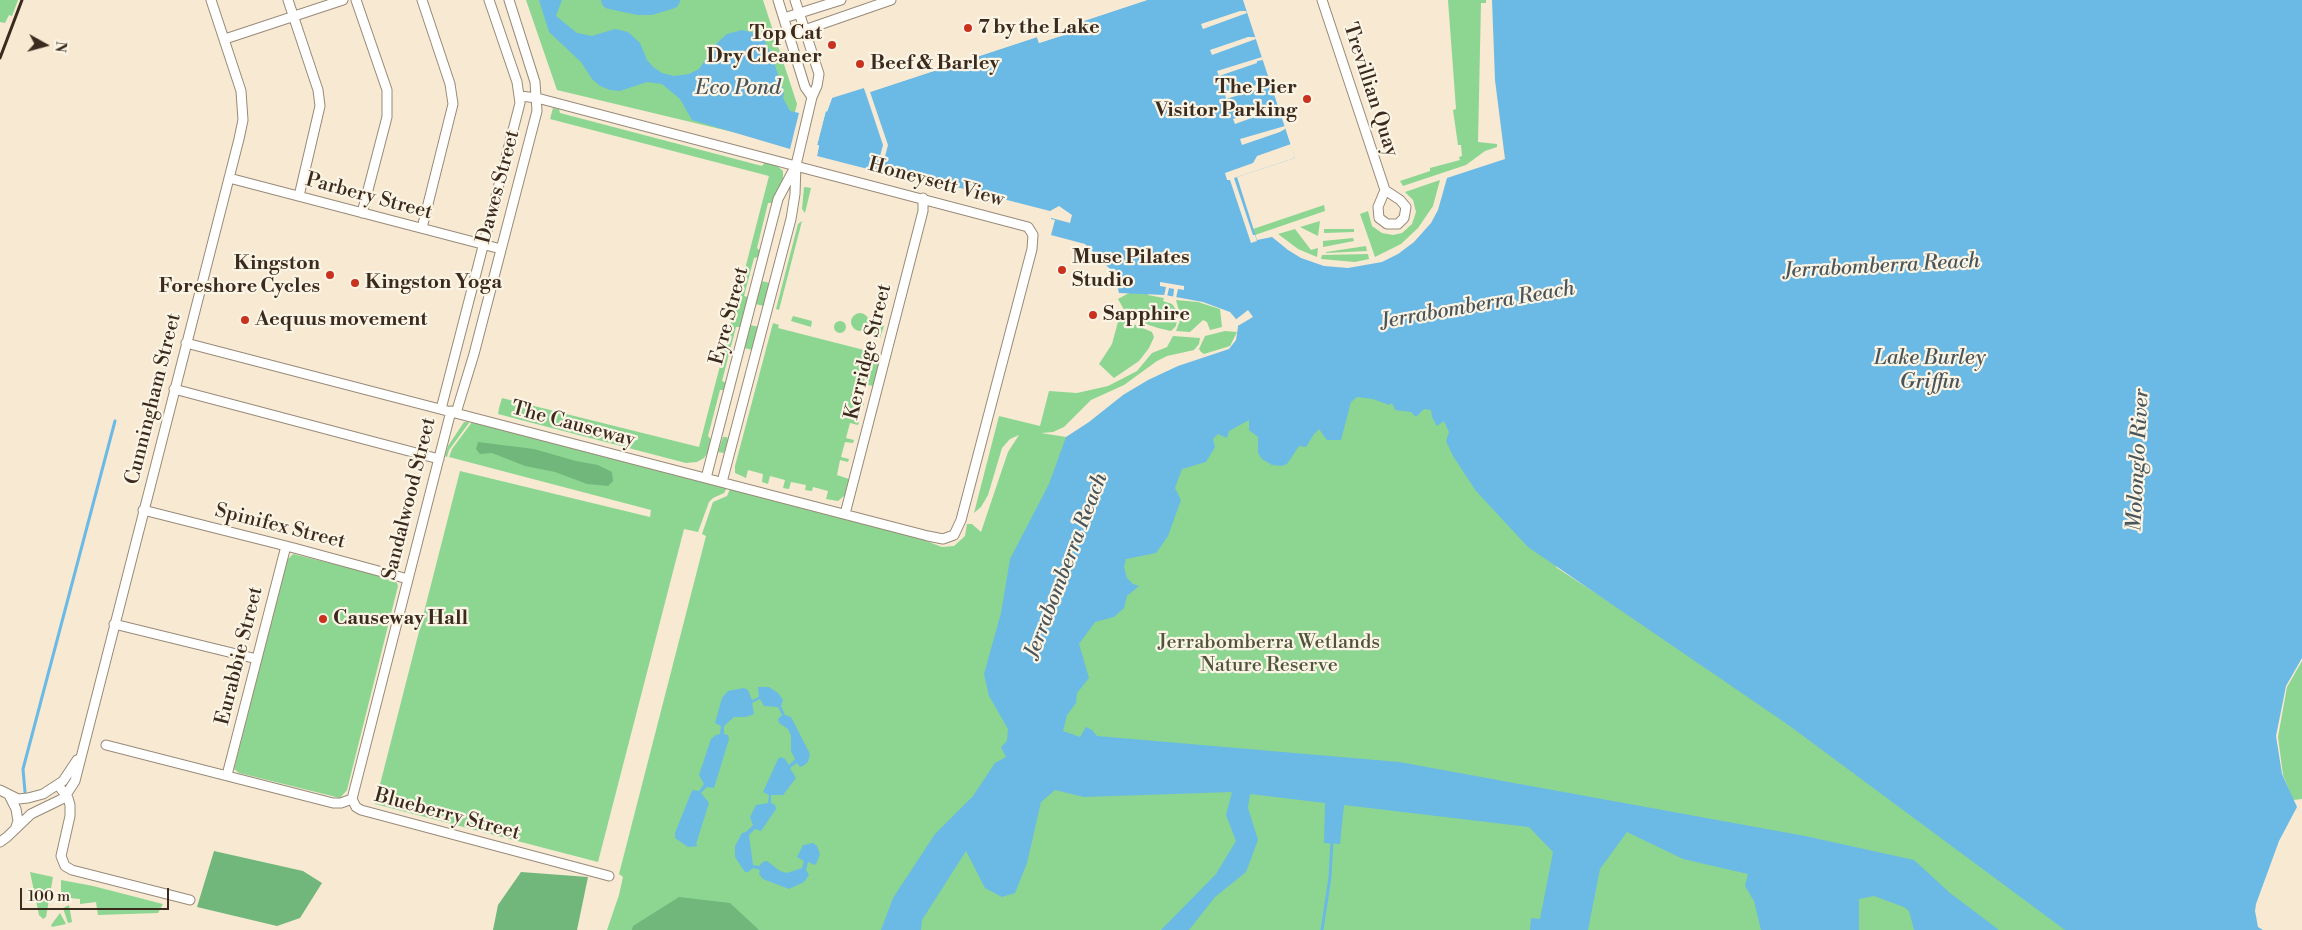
<!DOCTYPE html>
<html>
<head>
<meta charset="utf-8">
<style>
	body { margin:0 }
	#map { position:relative; width:2302px; height:930px; overflow:hidden; background:#f7e9d2; font-family:"Libre Bodoni",serif }
	canvas { display:block }
	.north { position:absolute; left:20px; top:20px; width:50px; height:50px; -webkit-text-stroke:4px #fcf5e5; paint-order:stroke; rotate:97deg; font-size:14px; font-weight:700; line-height:20px; text-align:center; color:#3b2a1e }
	.north::after { content:''; display:block; margin:auto; width:18px; height:22px; background:#3b2a1e; clip-path:polygon(50% 0,100% 100%,50% 72%,0 100%) }
	.scale { position:absolute; left:20px; top:888px; width:149px; height:22px; box-sizing:border-box; border:2px solid #3b2a1e; border-top:0; padding-left:6px; font-size:15px; line-height:18px; white-space:nowrap; color:#3b2a1e; -webkit-text-stroke:4px #fcf5e5; paint-order:stroke }
</style>
</head>
<body>
<div id="map">
<canvas width="2302" height="930"></canvas>
<div class="north">N</div>
<div class="scale">100 m</div>
</div>
<script>
const ctx = document.querySelector('canvas').getContext('2d');
ctx.lineJoin = 'round';
function fillPath(path, color) {
  ctx.fillStyle = color;
  ctx.fill(path, 'evenodd');
}
function shape(rows) {
  const path = new Path2D();
  for (const r of rows) {
    if (r.length === 3) {
      path.moveTo(r[0] + r[2], r[1]);
      path.arc(r[0], r[1], r[2], 0, 2 * Math.PI);
      continue;
    }
    path.moveTo(r[0], r[1]);
    for (let i = 2; i < r.length; i += 2) path.lineTo(r[i], r[i + 1]);
  }
  return path;
}
function strokePath(path, color, width, dash) {
  ctx.strokeStyle = color;
  ctx.lineWidth = width;
  ctx.lineCap = dash ? 'butt' : 'round';
  ctx.setLineDash(dash || []);
  ctx.stroke(path);
}
function label(font, color, halo, rows, align = 'center') {
  ctx.font = font + ' "Libre Bodoni",serif';
  ctx.lineWidth = 4.5;
  ctx.setLineDash([]);
  ctx.textBaseline = 'middle';
  ctx.strokeStyle = halo;
  ctx.fillStyle = color;
  for (const [text, x, y, turn = 0] of rows) {
    ctx.save();
    ctx.translate(x, y);
    ctx.rotate((+turn || 0) * Math.PI / 180);
    ctx.textAlign = isNaN(turn) ? turn : align;
    if (halo) ctx.strokeText(text, 0, 0);
    ctx.fillText(text, 0, 0);
    ctx.restore();
  }
}
const green = shape([
	[0,0,18,0,12,16,9,15,5,23,0,22],
	[526,0,763,0,797,104,787,145,557,90],
	[1448,0,1486,0,1486,3,1481,3,1478,142,1497,144,1497,147,1485,151,1466,165,1403,186,1400,181,1430,171,1430,168,1460,160,1459,157,1462,156,1461,145,1458,145,1453,110,1456,109],
	[553,108,559,109,560,113,762,166,765,162,776,165,783,171,783,179,772,203,768,203,757,248,760,251,758,257,754,258,744,296,748,297,740,327,736,327,722,381,726,383,724,390,720,390,708,436,711,439,708,452,704,458,697,462,686,463,498,414,499,408,502,398,699,447,769,176,550,119],
	[1440,180,1433,206,1418,228,1401,244,1375,257,1360,214,1368,211,1372,226,1382,233,1393,235,1402,233,1412,224,1416,212,1413,200,1405,192],
	[804,187,811,188,805,213,802,209],
	[1324,205,1325,211,1255,235,1253,229],
	[802,221,779,310,776,309,798,224],
	[1320,221,1318,236,1300,227],
	[1295,229,1311,250,1318,248,1317,257,1298,249,1278,234],
	[1324,229,1354,229,1354,232,1324,233],
	[1353,238,1354,241,1323,247,1323,241],
	[1366,246,1367,251,1326,253,1326,252],
	[1368,254,1369,259,1355,262,1321,259,1322,255],
	[1384,263,1557,568,1608,601,2189,930,607,930,619,895,623,877,619,874,706,536,702,534,713,502,727,496,730,489,916,537,942,547,954,546,965,536,967,524,972,524,981,532,1008,452,1019,435,1010,439,1002,448,988,495,981,507,974,513,999,416,1040,426,1049,391,1077,393,1108,386,1137,371,1152,353,1167,347,1173,336,1200,338,1199,344,1194,350,1167,356,1157,361,1124,385,1091,400,1064,427,1053,432,1041,433,1066,437,1075,435,1231,351],
	[761,281,770,283,764,306,755,304],
	[1129,293,1148,293,1148,295,1164,298,1163,301,1172,304,1178,312,1176,326,1171,331,1158,328,1140,322,1127,315,1118,299],
	[1176,300,1198,302,1220,309,1222,327,1210,330,1207,322,1203,320,1190,332,1176,331,1181,318],
	[860,322,9],
	[793,316,812,321,811,327,791,321],
	[1119,318,1152,332,1154,337,1149,348,1139,361,1114,378,1099,364,1112,344],
	[840,327,6],
	[773,323,779,325,778,328,864,350,863,356,880,360,873,386,860,383,856,401,864,403,863,406,855,404,851,419,859,422,858,425,850,423,846,438,854,440,853,443,845,442,841,457,849,459,848,462,840,460,837,475,849,479,845,495,838,501,826,499,828,491,813,487,812,491,805,490,806,485,791,482,789,489,783,488,785,480,770,476,768,484,762,482,763,474,748,470,746,478,735,473,735,466],
	[876,323,884,326,880,338,872,336],
	[750,325,759,327,753,350,744,348],
	[1225,331,1237,332,1230,346,1204,354,1201,352,1199,349,1205,336],
	[464,422,468,422,469,423,449,450,447,457,445,456,448,446],
	[472,422,727,488,724,493,713,498,709,502,698,532,684,529,598,862,375,804,460,471,650,517,651,510,449,457,452,449],
	[723,437,727,437,728,440,724,453,718,452],
	[293,554,390,578,396,581,398,586,347,790,340,798,239,773,234,769,287,560],
	[2302,661,2302,799,2293,800,2283,775,2278,737,2287,687],
	[30,872,53,877,46,917,43,919,39,915],
	[61,880,93,886,163,904,158,913,98,915,96,902,80,904,80,899,69,898,61,893],
	[69,905,72,922,68,923,63,908],
	[60,913,66,924,52,927,51,925]
]);
const forest = shape([
	[478,442,534,449,576,461,598,465,612,472,613,481,608,486,587,484,555,472,525,466,492,453,480,454,476,449],
	[214,851,303,871,322,883,300,918,277,926,197,907],
	[521,872,588,877,577,930,493,930,498,905],
	[679,897,730,903,759,930,632,930,633,926]
]);
const water = shape([
	[539,0,562,0,556,16,577,33,592,36,615,29,628,32,640,43,647,60,653,67,662,73,674,76,689,74,699,69,718,42,727,34,742,30,758,34,764,40,770,51,784,92,783,98,790,111,799,113,790,149,692,120,680,99,662,84,647,82,620,91,610,90,600,86,592,79,581,62,549,32],
	[1147,0,1243,0,1295,158,1237,177,1257,240,1272,237,1288,250,1301,258,1324,266,1348,268,1382,262,1398,254,1414,242,1431,223,1438,210,1447,178,1505,159,1495,80,1492,0,2302,0,2302,658,2286,686,2276,736,2282,774,2297,807,2279,841,2256,904,2255,911,2258,927,2263,930,2065,930,1787,724,1528,547,1476,491,1453,456,1446,441,1449,432,1444,421,1437,426,1432,417,1431,410,1424,409,1416,417,1411,412,1395,410,1392,403,1389,405,1373,399,1357,397,1351,402,1341,440,1327,440,1319,429,1314,434,1306,447,1299,446,1287,464,1282,466,1272,465,1262,459,1258,453,1258,437,1249,430,1249,420,1229,431,1227,438,1218,434,1213,439,1215,447,1206,462,1182,469,1175,488,1181,500,1168,536,1156,553,1126,559,1124,567,1127,578,1133,584,1139,586,1127,596,1124,608,1114,617,1095,622,1079,644,1089,678,1077,693,1076,703,1067,715,1063,731,1080,737,1086,727,1092,730,1097,736,1399,762,1805,836,1914,860,1950,893,1999,930,1914,930,1909,911,1904,907,1874,896,1859,899,1859,930,1761,930,1754,901,1745,886,1748,874,1683,859,1627,832,1600,869,1588,930,1530,930,1531,918,1540,919,1553,852,1529,827,1344,805,1340,844,1324,843,1325,803,1250,794,1248,808,1258,840,1246,872,1215,897,1189,930,1161,930,1216,874,1236,841,1226,815,1232,792,1084,797,1055,790,1041,802,1027,863,1015,893,1002,897,985,888,966,851,922,920,921,930,881,930,893,898,935,834,973,796,995,763,1006,757,1001,747,1007,741,1008,729,989,696,984,674,1001,613,1010,559,1049,484,1066,437,1089,422,1123,395,1148,380,1178,366,1229,349,1236,340,1238,327,1236,319,1230,312,1203,302,1165,295,1119,293,1114,273,1085,244,1051,235,1055,220,1051,219,1051,216,817,156,819,146,817,146,826,109,827,111,832,98,864,88,866,93,870,92,1037,37,1039,43,1082,29,1080,22],
	[758,687,769,687,778,693,783,700,781,706,785,715,791,717,810,754,808,762,803,766,800,767,797,763,790,768,796,778,783,795,771,795,771,803,775,805,776,809,761,831,755,829,749,835,753,865,759,866,763,862,767,861,780,871,787,873,802,868,804,861,797,857,803,845,813,843,817,846,820,854,817,862,815,865,808,862,806,870,809,875,804,882,789,889,763,879,759,874,760,870,753,868,748,872,745,872,735,857,735,846,742,833,746,832,753,825,750,817,756,805,768,803,769,795,763,792,778,759,781,757,785,759,789,765,795,759,791,751,791,735,788,729,779,723,778,719,782,715,778,707,764,706,760,699,752,703,754,714,746,717,734,717,724,726,724,734,728,735,729,739,714,788,707,787,701,793,709,803,696,844,698,846,688,847,675,838,675,833,691,793,693,790,699,791,704,784,699,775,711,739,716,735,720,734,721,726,715,723,722,698,728,691,744,688,748,690,752,700,759,697]
]);
const pier = shape([
	[1139,0,1147,0,1081,22,1083,29,1039,43,1037,37,870,92,888,145,882,168,1050,211,1059,206,1072,215,1070,223,876,171,883,145,863,85,869,90,1036,34,1041,40,1079,27,1079,20],
	[1240,11,1246,11,1247,13,1203,29,1201,24],
	[1248,37,1255,37,1256,39,1212,55,1210,50],
	[1262,57,1263,60,1257,61,1257,63,1219,76,1217,71],
	[1270,81,1270,83,1265,87,1226,99,1225,94],
	[832,98,827,112,826,111,817,145,819,145,817,156,815,155,814,145,824,109,829,99],
	[1271,106,1278,106,1279,108,1235,124,1233,119],
	[1285,126,1285,129,1280,132,1242,145,1240,139],
	[1291,144,1295,158,1234,178,1253,235,1255,235,1257,241,1251,243,1230,180,1227,180,1225,173,1253,163,1257,156],
	[1160,282,1184,286,1184,290,1178,289,1176,298,1173,298,1174,289,1169,288,1167,297,1164,296,1166,287,1160,286],
	[1248,310,1253,317,1236,327,1234,321]
]);
const stream = shape([
	[25,792,23,769,115,421],
	[1322,930,1330,877,1332,841]
]);
const river = shape([
	[610,0,638,6,651,6,671,0]
]);
const street = shape([
	[288,0,318,90,320,106,299,196],
	[356,0,387,90,387,117,362,213],
	[422,0,450,84,453,104,422,228],
	[778,0,805,87,812,97],
	[1322,0,1385,190],
	[784,18,841,0],
	[790,35,891,0],
	[225,39,343,0],
	[229,178,501,249],
	[1385,190,1400,200,1406,207,1404,218,1398,224,1387,224,1379,218,1378,207,1385,190],
	[186,343,928,536,943,539,954,535,961,520,1032,249,1033,235,1028,227,537,98,520,96],
	[174,389,439,459],
	[441,409,520,103,517,82,489,0],
	[456,413,474,354,537,111,535,82,509,0],
	[706,478,778,199,795,167],
	[722,482,791,219,795,194,796,165,812,97,817,86,819,74,795,0],
	[143,510,294,548,408,579],
	[845,514,923,211,923,198],
	[114,624,257,659],
	[106,745,333,803,341,803,352,799],
	[227,775,286,546],
	[58,785,68,798,70,805,70,816,61,856,65,866,72,870,190,900],
	[0,790,18,799,28,798,43,794,63,781,77,760],
	[9,795,16,809,18,821,16,827],
	[352,799,451,411],
	[352,799,356,807,361,810,609,876],
	[0,842,7,837,31,814,64,798,75,781,239,139,243,120,241,91,211,0]
]);
const rail = shape([
	[0,58,22,0]
]);
const markers = [
	[968,28,5,"#c8321e"],
	[832,45,5,"#c8321e"],
	[860,64,5,"#c8321e"],
	[1307,99,5,"#c8321e"],
	[1062,270,5,"#c8321e"],
	[330,275,5,"#c8321e"],
	[355,283,5,"#c8321e"],
	[1093,315,5,"#c8321e"],
	[245,320,5,"#c8321e"],
	[323,619,5,"#c8321e"]
];
const poiNames = [
	["7 by the Lake",978,28],
	["Top Cat",822,34,"right"],
	["Dry Cleaner",822,57,"right"],
	["Beef & Barley",870,64],
	["The Pier",1297,88,"right"],
	["Visitor Parking",1297,111,"right"],
	["Muse Pilates",1072,258],
	["Studio",1072,281],
	["Kingston",320,264,"right"],
	["Foreshore Cycles",320,287,"right"],
	["Kingston Yoga",365,283],
	["Sapphire",1103,315],
	["Aequus movement",255,320],
	["Causeway Hall",333,619]
];
const streetNames = [
	["Trevillian Quay",1370,90,72],
	["Honeysett View",936,183,15],
	["Dawes Street",499,187,-75],
	["Parbery Street",369,197,15],
	["Eyre Street",730,316,-75],
	["Kerridge Street",869,352,-76],
	["Cunningham Street",154,399,-76],
	["The Causeway",573,425,15],
	["Sandalwood Street",410,499,-76],
	["Spinifex Street",280,527,14],
	["Eurabbie Street",240,656,-76],
	["Blueberry Street",447,815,15]
];
const parkNames = [
	["Jerrabomberra Wetlands",1269,643],
	["Nature Reserve",1269,666]
];
const waterNames = [
	["Eco Pond",738,89],
	["Jerrabomberra Reach",1882,267,-3],
	["Jerrabomberra Reach",1478,306,-10],
	["Lake Burley",1930,359],
	["Griffin",1930,383],
	["Molonglo River",2139,460,-87],
	["Jerrabomberra Reach",1067,566,-69]
];
fillPath(green, '#8cd692');
fillPath(forest, '#71b77c');
fillPath(water, '#6bb9e5');
fillPath(pier, '#f7e9d2');
strokePath(stream, '#6bb9e5', 3);
strokePath(river, '#6bb9e5', 18);
strokePath(street, '#998a78', 11);
strokePath(street, '#fff', 9);
strokePath(rail, '#3b2a1e', 3);
for (const [x, y, r, color] of markers) {
  const dot = new Path2D();
  dot.arc(x, y, r, 0, 2 * Math.PI);
  ctx.fillStyle = color;
  ctx.fill(dot);
  strokePath(dot, '#fcf5e5', 2);
}
label('bold 20px', '#3b2a1e', '#fcf5e5', poiNames, 'left');
label('20px', '#3b2a1e', '#fcf5e5', streetNames);
label('20px', '#4f553b', '#fcf5e5', parkNames);
label('italic 21px', '#49555a', '#fcf5e5', waterNames);
</script>
</body>
</html>
